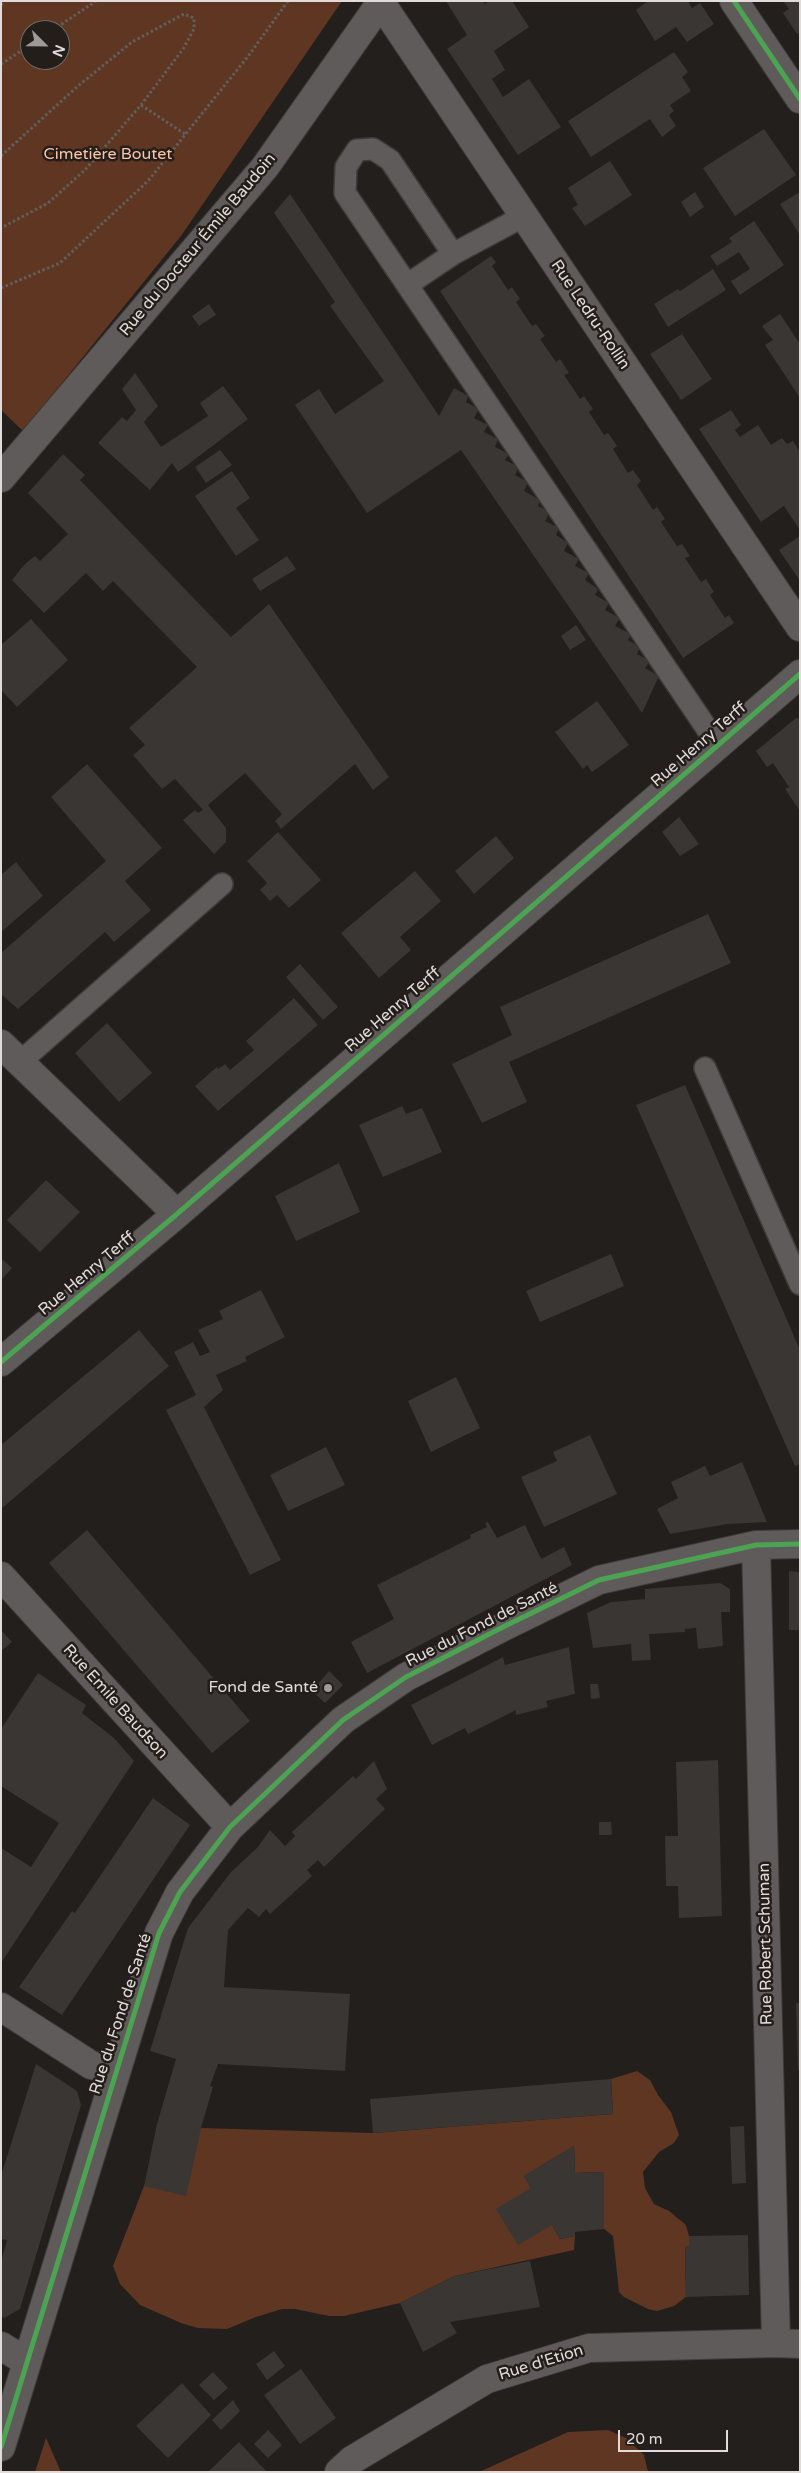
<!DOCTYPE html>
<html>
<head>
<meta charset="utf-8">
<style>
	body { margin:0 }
	#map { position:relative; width:801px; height:2473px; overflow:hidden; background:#221f1c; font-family:"Varela Round",sans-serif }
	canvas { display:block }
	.frame { position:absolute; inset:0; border:2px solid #e1dcda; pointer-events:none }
	.north { position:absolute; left:20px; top:20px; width:50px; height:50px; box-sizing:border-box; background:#241e1a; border:1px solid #706a67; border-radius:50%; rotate:113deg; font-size:14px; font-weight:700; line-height:20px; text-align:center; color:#e1dcda }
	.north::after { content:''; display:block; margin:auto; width:18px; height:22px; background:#9e9a98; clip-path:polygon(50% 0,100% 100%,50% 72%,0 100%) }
	.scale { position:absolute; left:618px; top:2430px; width:110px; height:22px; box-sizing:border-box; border:2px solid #e1dcda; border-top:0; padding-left:6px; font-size:15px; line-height:18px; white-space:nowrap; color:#e1dcda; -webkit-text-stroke:4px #241e1a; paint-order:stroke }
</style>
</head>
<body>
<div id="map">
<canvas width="801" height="2473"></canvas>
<div class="frame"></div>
<div class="north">N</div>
<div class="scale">20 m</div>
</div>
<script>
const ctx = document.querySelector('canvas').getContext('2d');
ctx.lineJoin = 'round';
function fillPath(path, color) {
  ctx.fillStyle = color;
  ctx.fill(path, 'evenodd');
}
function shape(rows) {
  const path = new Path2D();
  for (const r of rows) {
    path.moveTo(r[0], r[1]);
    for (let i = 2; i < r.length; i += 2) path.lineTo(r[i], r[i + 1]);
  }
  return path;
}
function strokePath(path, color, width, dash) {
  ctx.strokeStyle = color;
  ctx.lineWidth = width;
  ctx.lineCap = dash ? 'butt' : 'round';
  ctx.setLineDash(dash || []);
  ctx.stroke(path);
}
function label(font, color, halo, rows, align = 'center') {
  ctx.font = font + ' "Varela Round",sans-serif';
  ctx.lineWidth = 5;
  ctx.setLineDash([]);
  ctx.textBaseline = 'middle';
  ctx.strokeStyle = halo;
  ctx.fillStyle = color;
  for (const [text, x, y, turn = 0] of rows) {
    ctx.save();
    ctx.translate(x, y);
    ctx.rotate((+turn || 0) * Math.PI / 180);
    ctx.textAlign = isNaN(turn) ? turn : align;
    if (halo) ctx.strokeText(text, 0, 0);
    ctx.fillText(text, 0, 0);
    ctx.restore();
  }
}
const green = shape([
	[1,1,342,1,181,236,23,431,1,410],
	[30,30,60,30,60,60,30,60],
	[637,2071,650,2080,658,2095,671,2112,679,2135,674,2143,659,2152,643,2172,645,2188,654,2204,669,2211,686,2225,689,2236,689,2246,685,2247,686,2297,674,2306,657,2311,648,2309,624,2297,619,2292,613,2236,604,2229,604,2172,575,2173,574,2146,524,2176,560,2239,575,2236,574,2250,455,2276,400,2303,344,2316,329,2316,295,2309,282,2309,256,2317,227,2329,198,2328,181,2323,140,2305,120,2284,113,2266,144,2186,201,2128,373,2133,613,2114,611,2079],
	[608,2430,626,2438,644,2455,648,2472,479,2472,568,2432],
	[46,2438,61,2472,35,2472]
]);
const building = shape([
	[446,1,483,1,485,4,489,1,512,1,529,27,494,51,505,70,492,79,503,97,529,79,561,127,518,155,447,49,467,35],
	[648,1,688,1,692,8,700,3,714,24,687,42,676,27,655,41,636,10],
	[783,1,800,1,800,32,797,34,783,13,789,9],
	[674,52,688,72,682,77,691,91,670,105,674,111,669,115,676,126,662,137,650,119,591,157,568,121],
	[764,129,796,175,735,216,703,168],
	[610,161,632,195,585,226,572,208,578,205,568,188],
	[695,192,704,207,690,217,681,202],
	[800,192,800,235,780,204],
	[290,194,439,416,454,388,468,396,466,402,479,409,474,418,488,425,484,432,498,439,495,447,509,454,505,460,519,467,515,475,528,482,524,491,540,500,538,506,550,512,545,521,559,528,556,535,568,543,564,551,579,559,575,566,589,573,585,580,598,589,595,595,609,603,605,610,620,618,615,626,631,634,628,640,640,647,637,654,650,661,645,668,659,676,642,713,461,450,367,513,295,405,319,389,335,414,384,381,330,306,335,302,274,213],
	[754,221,784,265,740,295,731,281,750,269,739,252,717,266,710,256,732,242,729,238],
	[491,256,496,262,492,266,508,290,512,287,520,299,516,302,532,326,536,324,545,336,540,339,556,362,560,359,569,373,564,375,580,399,584,396,593,409,589,412,604,435,608,433,613,440,617,446,613,449,628,473,633,470,641,481,637,485,653,510,657,507,665,519,661,522,677,546,682,544,690,556,685,558,701,582,706,579,714,592,710,595,725,618,729,615,734,623,683,658,440,291],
	[713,269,726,290,668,327,654,304,678,289,680,291],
	[209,304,216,315,199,326,192,316],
	[780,314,800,344,800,398,765,345,773,340,762,326],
	[682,334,712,379,681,400,650,354],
	[135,373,158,406,144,422,161,447,208,416,200,403,223,386,248,419,178,472,172,463,150,490,98,443,122,417,127,421,136,410,122,389],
	[731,410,741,425,735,430,740,437,758,425,771,445,782,438,787,444,793,441,800,452,800,530,784,506,761,522,699,429],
	[220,450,232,465,206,483,195,467],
	[63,454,85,475,80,480,231,637,269,604,389,777,373,790,355,764,281,829,275,821,282,814,245,773,208,805,226,828,226,842,214,854,183,820,195,810,198,813,203,810,175,779,162,789,133,755,145,745,129,728,197,667,113,581,103,591,86,573,44,613,12,580,24,565,35,556,40,561,68,534,28,493],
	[232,471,250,498,236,508,259,540,236,556,195,496],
	[800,536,800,581,779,550],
	[287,556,296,569,260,591,252,579],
	[31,619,68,660,17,707,1,690,1,645],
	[576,625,586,640,570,650,561,636],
	[597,701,629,745,592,772,587,765,583,769,555,732],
	[796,718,800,718,800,811,785,789,789,787,773,763,767,767,756,751],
	[87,764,162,848,125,881,151,910,114,942,105,932,18,1009,1,994,1,953,106,861,51,797],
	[679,817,699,844,680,856,662,832],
	[278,832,321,880,289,908,277,895,270,901,260,890,267,883,247,861],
	[496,836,514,858,474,894,455,871],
	[16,862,43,896,1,932,1,875],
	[415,871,441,901,400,937,411,950,379,978,341,933],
	[708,914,731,963,509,1062,527,1102,482,1123,452,1064,512,1035,500,1007],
	[300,964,338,1007,323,1020,286,977],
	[294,998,318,1025,218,1111,195,1086,217,1067,218,1069,225,1064,230,1070,254,1050,246,1041],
	[107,1023,152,1073,119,1102,75,1053],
	[685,1085,800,1350,800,1464,795,1466,636,1105],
	[402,1106,406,1114,422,1108,442,1152,383,1177,359,1125],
	[339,1163,360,1212,296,1241,275,1196],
	[46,1180,80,1212,40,1252,7,1220],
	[611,1254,624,1286,540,1322,526,1291],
	[1,1258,12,1268,1,1280],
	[261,1290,285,1337,245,1357,247,1361,216,1375,223,1390,204,1407,281,1560,250,1575,166,1410,196,1395,174,1352,193,1342,200,1356,210,1352,198,1330,223,1319,219,1311],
	[139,1330,169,1366,1,1509,1,1445],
	[456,1377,480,1428,431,1452,408,1401],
	[590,1435,617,1494,544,1527,521,1477,557,1461,553,1452],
	[326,1447,345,1485,288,1511,270,1475],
	[742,1462,767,1522,727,1524,670,1534,657,1509,678,1498,671,1482,705,1466,710,1476],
	[488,1522,497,1538,525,1525,541,1559,564,1547,572,1565,367,1673,351,1642,394,1619,377,1585,471,1538,470,1535,487,1527,485,1523],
	[87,1530,250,1721,212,1753,49,1563],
	[789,1571,800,1572,800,1630,789,1630],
	[720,1583,730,1589,730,1612,721,1612,723,1646,698,1649,696,1628,685,1629,685,1632,649,1634,651,1660,632,1661,631,1644,593,1648,587,1613,611,1602,645,1599,645,1589],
	[1,1630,12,1642,1,1651],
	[569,1647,575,1694,546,1701,548,1707,516,1715,516,1710,468,1734,465,1728,432,1745,411,1705,503,1657,505,1665],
	[329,1671,343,1685,325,1703,312,1691],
	[38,1673,86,1705,82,1713,114,1738,134,1761,1,1963,1,1848,31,1867,59,1823,1,1786,1,1729],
	[590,1684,598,1684,600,1698,591,1699],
	[718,1760,722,1916,679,1918,678,1886,666,1886,665,1836,678,1836,676,1762],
	[374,1761,387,1789,376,1799,385,1809,324,1867,318,1860,307,1870,312,1876,270,1914,266,1909,259,1917,248,1908,228,1930,224,1987,350,1994,345,2071,218,2064,210,2086,213,2087,201,2128,186,2196,144,2186,157,2124,176,2059,150,2051,188,1928,231,1872,257,1848,270,1830,285,1846,295,1836,292,1832,353,1776,356,1779],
	[153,1798,190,1825,62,2015,19,1987,72,1911,75,1913],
	[599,1822,611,1822,612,1835,599,1835],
	[796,2003,800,2003,800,2070,798,2070],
	[36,2064,77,2091,81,2105,20,2309,4,2318,1,2316,1,2262,7,2240,1,2239,1,2176],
	[611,2079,613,2114,373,2133,370,2099],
	[744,2126,746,2183,732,2184,730,2127],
	[574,2146,575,2173,604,2172,604,2229,575,2232,575,2236,560,2239,552,2225,518,2245,496,2209,531,2188,524,2176],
	[748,2235,749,2295,686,2297,685,2246,689,2246,689,2236],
	[530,2261,540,2307,450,2322,457,2333,423,2352,400,2303,455,2276],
	[274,2351,285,2366,267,2380,256,2364],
	[301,2369,336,2418,300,2444,264,2395],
	[213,2372,228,2388,214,2400,199,2385],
	[182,2383,211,2415,168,2458,136,2426],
	[233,2400,240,2411,221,2430,212,2420],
	[268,2430,282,2445,268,2458,254,2444],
	[239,2442,267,2472,208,2472]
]);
const path = shape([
	[1,5,4,1],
	[53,30,96,1],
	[1,64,30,45],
	[141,105,185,134],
	[1,156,78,86,132,42,184,14,194,18,194,29,183,49,141,105,85,170,48,203,1,228],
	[1,288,60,263,148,181,249,55,288,1]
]);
const lane = shape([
	[453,254,390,160,373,149,357,150,346,167,345,193,718,745],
	[407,285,453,254,524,216],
	[20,1062,222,884],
	[705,1068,800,1284]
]);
const street = shape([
	[734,1,800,99],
	[381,3,800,627],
	[1,478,265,167,382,1],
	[1,1044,177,1214],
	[1,1362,177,1214,800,674],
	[756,1545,776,2343],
	[1,1576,230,1827],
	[1,2007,91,2065,116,2071],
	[1,2346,27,2362],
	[1,2447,159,1933,180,1892,230,1827,343,1720,406,1677,503,1627,599,1580,756,1545,800,1544],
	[339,2472,352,2460,487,2379,589,2348,776,2343,800,2344]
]);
const cycleway = shape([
	[734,1,800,99],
	[1,1362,177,1214,800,674],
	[1,2447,159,1933,180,1892,230,1827,343,1720,406,1677,503,1627,599,1580,756,1545,800,1544]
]);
const markers = [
	[328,1688,5,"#9e9a98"]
];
const parkNames = [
	["Cimetière Boutet",108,155]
];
const streetNames = [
	["Rue du Docteur Émile Baudoin",198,245,-50],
	["Rue Ledru-Rollin",590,315,56],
	["Rue Henry Terff",699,745,-41],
	["Rue Henry Terff",393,1010,-41],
	["Rue Henry Terff",87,1274,-40],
	["Rue du Fond de Santé",482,1625,-27],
	["Rue Emile Baudson",115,1702,48],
	["Rue Robert Schuman",766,1944,-91],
	["Rue du Fond de Santé",121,2014,-72],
	["Rue d'Etion",541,2363,-17]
];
const poiNames = [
	["Fond de Santé",318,1688]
];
fillPath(green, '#5e3622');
fillPath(building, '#393634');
strokePath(lane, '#3e3b39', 24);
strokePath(street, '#3e3b39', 30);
strokePath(path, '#615f5d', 3, [2.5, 2.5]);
strokePath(lane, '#5e5b5a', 21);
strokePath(street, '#5e5b5a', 28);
strokePath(cycleway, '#4ca352', 5);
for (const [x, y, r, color] of markers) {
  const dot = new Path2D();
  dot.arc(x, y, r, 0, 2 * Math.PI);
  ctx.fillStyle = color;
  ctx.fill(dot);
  strokePath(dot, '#241e1a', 2);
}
label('16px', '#fec4a8', '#241e1a', parkNames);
label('16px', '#e1dcda', '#241e1a', streetNames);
label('16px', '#e1dcda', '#241e1a', poiNames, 'right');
</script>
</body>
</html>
